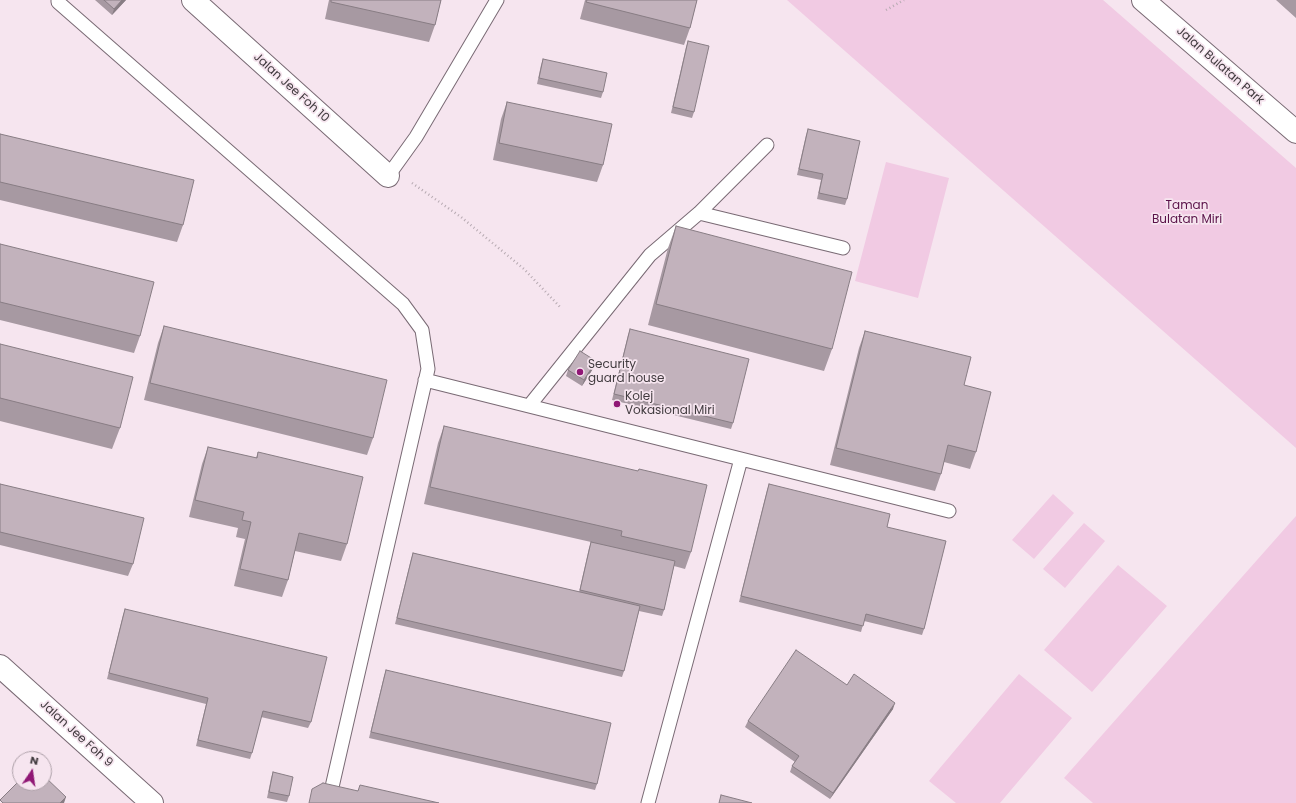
<!DOCTYPE html>
<html>
<head>
<meta charset="utf-8">
<style>
	body { margin:0 }
	#map { position:relative; width:1296px; height:803px; overflow:hidden; background:#f6e5ef; font-family:Poppins,sans-serif }
	canvas { display:block }
	.north { position:absolute; left:12px; top:751px; width:40px; height:40px; box-sizing:border-box; background:#f6e5ef; border:1px solid #aea1a9; border-radius:50%; rotate:13deg; font-size:11px; font-weight:700; line-height:16px; text-align:center; color:#413b3f }
	.north::after { content:''; display:block; margin:auto; width:14px; height:18px; background:#901775; clip-path:polygon(50% 0,100% 100%,50% 72%,0 100%) }
</style>
</head>
<body>
<div id="map">
<canvas width="1296" height="803"></canvas>
<div class="north">N</div>
</div>
<script>
const ctx = document.querySelector('canvas').getContext('2d');
ctx.lineJoin = 'round';
function fillPath(path, color) {
  ctx.fillStyle = color;
  ctx.fill(path, 'evenodd');
}
function shape(rows) {
  const path = new Path2D();
  for (const r of rows) {
    path.moveTo(r[0], r[1]);
    for (let i = 2; i < r.length; i += 2) path.lineTo(r[i], r[i + 1]);
  }
  return path;
}
function strokePath(path, color, width, dash) {
  ctx.strokeStyle = color;
  ctx.lineWidth = width;
  ctx.lineCap = dash ? 'butt' : 'round';
  ctx.setLineDash(dash || []);
  ctx.stroke(path);
}
function label(font, color, halo, rows, align = 'center') {
  ctx.font = font + ' Poppins,sans-serif';
  ctx.lineWidth = 3.5;
  ctx.setLineDash([]);
  ctx.textBaseline = 'middle';
  ctx.strokeStyle = halo;
  ctx.fillStyle = color;
  for (const [text, x, y, turn = 0] of rows) {
    ctx.save();
    ctx.translate(x, y);
    ctx.rotate((+turn || 0) * Math.PI / 180);
    ctx.textAlign = isNaN(turn) ? turn : align;
    if (halo) ctx.strokeText(text, 0, 0);
    ctx.fillText(text, 0, 0);
    ctx.restore();
  }
}
const green = shape([
	[787,0,1103,0,1296,168,1296,448],
	[886,162,949,178,918,298,855,281],
	[1053,494,1074,513,1034,559,1012,540],
	[1296,516,1296,803,1093,803,1064,778],
	[1084,523,1105,541,1065,588,1043,569],
	[1118,565,1167,606,1092,692,1044,650],
	[1019,674,1072,718,1000,803,956,803,929,781]
]);
const path = shape([
	[886,10,904,0],
	[412,183,461,217,524,269,561,308]
]);
const service = shape([
	[58,0,58,2,403,304,422,330,428,369,332,787],
	[388,176,416,137,497,0],
	[699,213,843,248],
	[425,380,949,511],
	[529,406,650,255,699,213,767,145],
	[648,803,741,459]
]);
const minor = shape([
	[193,0,388,176],
	[0,666,152,803]
]);
const tertiary = shape([
	[1143,0,1296,132]
]);
const wall = shape([
	[95,0,126,0,112,15],
	[329,0,441,0,435,25,429,42,325,19],
	[585,0,697,0,690,28,684,45,580,19],
	[1276,0,1296,0,1296,18],
	[688,41,694,112,692,118,671,113,686,47],
	[543,59,603,92,601,98,537,84,541,65],
	[507,102,603,165,597,182,493,160,501,119],
	[808,129,847,199,845,205,817,199,821,180,797,175,806,135],
	[0,134,183,225,177,242,0,200],
	[676,226,832,349,824,371,648,325,668,248],
	[0,244,140,336,134,353,0,320],
	[164,326,373,438,367,455,144,400,158,343],
	[630,329,733,423,731,429,612,400,628,335],
	[865,331,964,385,976,452,970,469,944,462,941,474,935,491,830,465,859,348],
	[0,344,120,428,112,449,0,421],
	[594,367,582,386,566,376,568,370],
	[444,426,691,552,685,569,674,566,664,610,662,616,639,611,624,671,622,677,395,624,411,559,413,553,579,592,589,548,591,542,424,504,438,443],
	[208,447,256,458,258,452,347,544,341,561,295,551,288,580,282,597,234,586,245,539,236,537,238,528,189,517,202,464],
	[0,484,133,564,128,576,0,545],
	[769,484,887,527,924,629,922,635,864,621,861,632,739,602,767,490],
	[125,609,311,722,308,728,261,717,252,753,250,759,196,746,206,704,107,679,123,615],
	[386,670,597,784,595,790,369,738,384,676],
	[847,685,893,709,830,799,790,772,792,766,795,762,745,727,748,721],
	[273,772,289,796,287,802,267,798,271,778]
]);
const shadedWall = shape([
	[122,0,126,0,112,15,114,9],
	[596,361,594,367,582,386,584,380],
	[895,703,893,709,830,799,833,793],
	[66,797,64,803,60,803]
]);
const building = shape([
	[104,0,122,0,114,9,104,0],
	[331,0,441,0,435,25,331,2,331,0],
	[587,0,697,0,690,28,586,2,587,0],
	[688,41,709,46,694,112,673,107,688,41],
	[543,59,607,73,603,92,539,78,543,59],
	[507,102,612,124,603,165,499,143,507,102],
	[808,129,860,141,847,199,819,193,823,174,799,169,808,129],
	[0,134,194,180,183,225,0,182,0,134],
	[676,226,852,272,832,349,656,304,676,226],
	[0,244,154,282,140,336,0,302,0,244],
	[164,326,387,380,373,438,150,383,164,326],
	[630,329,749,359,733,423,614,394,630,329],
	[865,331,971,357,964,385,991,392,976,452,948,445,941,474,836,448,865,331],
	[0,344,133,377,120,428,0,398,0,344],
	[580,351,596,361,584,380,568,370,580,351],
	[444,426,638,471,639,469,707,485,691,552,621,536,622,531,430,487,444,426],
	[208,447,257,458,258,452,363,477,347,544,299,533,288,580,240,569,251,522,242,520,244,512,195,500,208,447],
	[0,484,144,518,133,564,0,532,0,484],
	[769,484,890,514,887,527,946,541,924,629,866,614,863,626,741,596,769,484],
	[591,542,675,561,664,610,580,590,591,542],
	[413,553,640,606,624,671,397,618,413,553],
	[125,609,327,657,311,722,263,711,252,753,198,740,208,698,109,673,125,609],
	[796,650,847,685,854,674,895,703,833,793,792,766,799,756,748,721,796,650],
	[386,670,611,723,597,784,371,732,386,670],
	[273,772,293,777,289,796,269,792,273,772],
	[44,776,66,797,60,803,3,803,0,800,20,780,20,783,23,783,30,790,37,783,44,783,44,776],
	[323,783,358,791,360,785,439,803,309,803,312,789,323,783],
	[721,795,752,803,719,803,721,795]
]);
const markers = [
	[580,372,4,"#901775"],
	[617,404,4,"#901775"]
];
const streetNames = [
	["Jalan Bulatan Park",1220,66,41],
	["Jalan Jee Foh 10",291,88,42],
	["Jalan Jee Foh 9",76,734,42]
];
const parkNames = [
	["Taman",1187,206],
	["Bulatan Miri",1187,220]
];
const poiNames = [
	["Security",588,365],
	["guard house",588,379],
	["Kolej",625,397],
	["Vokasional Miri",625,411]
];
fillPath(green, '#f1cae3');
strokePath(service, '#796a74', 15);
strokePath(minor, '#796a74', 24);
strokePath(tertiary, '#796a74', 24);
strokePath(path, '#b7aab2', 2.5, [1, 3]);
strokePath(service, '#fff', 13);
strokePath(minor, '#fff', 22);
strokePath(tertiary, '#fff', 22);
fillPath(wall, '#a799a2');
fillPath(shadedWall, '#887d84');
fillPath(building, '#c2b2bc');
strokePath(building, '#887d84', 1);
for (const [x, y, r, color] of markers) {
  const dot = new Path2D();
  dot.arc(x, y, r, 0, 2 * Math.PI);
  ctx.fillStyle = color;
  ctx.fill(dot);
  strokePath(dot, '#f6e5ef', 1.5);
}
label('12px', '#413b3f', '#f6e5ef', streetNames);
label('12px', '#5a1249', '#f6e5ef', parkNames);
label('12px', '#413b3f', '#f6e5ef', poiNames, 'left');
</script>
</body>
</html>
